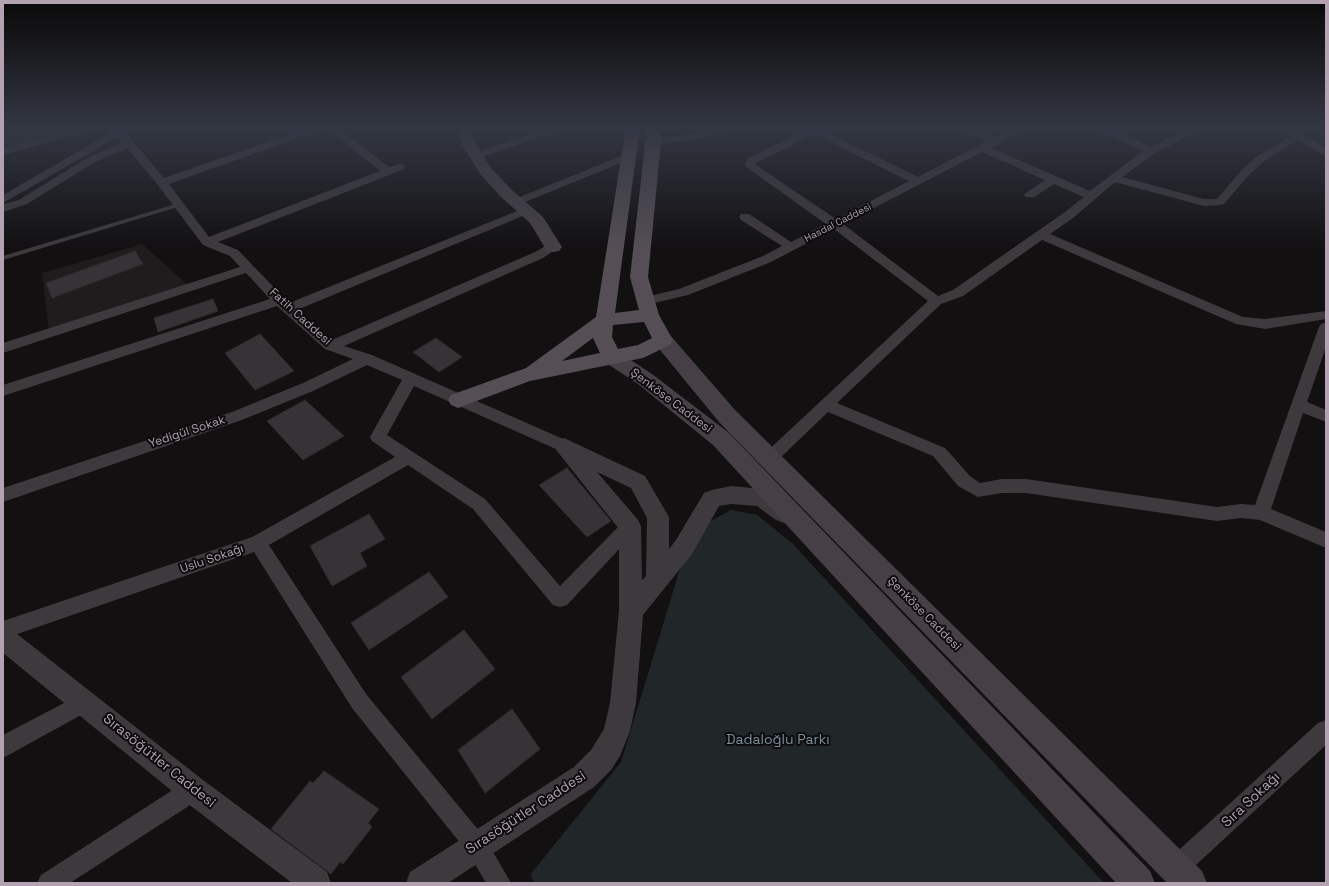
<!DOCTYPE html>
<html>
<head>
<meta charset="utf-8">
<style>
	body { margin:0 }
	#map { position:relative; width:1329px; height:886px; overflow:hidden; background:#121011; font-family:"Space Grotesk",sans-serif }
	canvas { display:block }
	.frame { position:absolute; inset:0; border:4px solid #b2a2b2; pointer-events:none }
</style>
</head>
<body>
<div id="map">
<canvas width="1329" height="886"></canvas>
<div class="frame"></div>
</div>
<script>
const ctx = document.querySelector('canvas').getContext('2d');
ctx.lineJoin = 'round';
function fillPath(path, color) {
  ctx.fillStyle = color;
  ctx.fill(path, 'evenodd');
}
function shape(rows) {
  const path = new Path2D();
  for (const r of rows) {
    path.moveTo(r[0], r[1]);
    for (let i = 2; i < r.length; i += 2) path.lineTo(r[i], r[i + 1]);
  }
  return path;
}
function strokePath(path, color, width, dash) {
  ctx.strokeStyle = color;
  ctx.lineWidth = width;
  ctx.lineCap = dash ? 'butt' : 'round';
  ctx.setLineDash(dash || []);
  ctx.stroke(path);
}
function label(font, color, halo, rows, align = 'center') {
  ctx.font = font + ' "Space Grotesk",sans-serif';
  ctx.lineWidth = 4;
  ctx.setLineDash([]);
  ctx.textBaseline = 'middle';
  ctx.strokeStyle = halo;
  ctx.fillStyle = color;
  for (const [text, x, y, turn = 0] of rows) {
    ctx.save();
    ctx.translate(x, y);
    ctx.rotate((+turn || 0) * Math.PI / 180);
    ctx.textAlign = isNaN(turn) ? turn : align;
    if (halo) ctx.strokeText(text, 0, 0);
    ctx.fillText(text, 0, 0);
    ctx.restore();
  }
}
const built = shape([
	[142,244,189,286,49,330,42,273]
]);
const green = shape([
	[3,127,72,127,73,128,3,150],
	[731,510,757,515,792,543,1104,883,535,883,530,875,621,762,683,559,709,522]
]);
const building = shape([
	[135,251,143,264,52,298,46,283,135,251],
	[213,299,218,311,158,332,154,318,213,299],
	[260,334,294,371,255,390,225,353,260,334],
	[436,338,462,357,439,372,413,352,436,338],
	[305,400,344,436,303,460,267,421,305,400],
	[567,468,611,521,587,537,539,485,567,468],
	[369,514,385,539,360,553,367,566,332,586,310,546,369,514],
	[429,572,448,597,369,650,351,623,429,572],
	[464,630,495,669,432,719,401,677,464,630],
	[512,709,540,749,485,793,458,750,512,709],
	[324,771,379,809,368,823,372,827,343,864,340,862,331,874,271,829,310,781,313,783,324,771]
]);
const service = shape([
	[179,203,181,204,181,206,3,260,3,256,179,203]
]);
const minor = shape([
	[82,127,97,127,96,129,3,155,3,149,82,127],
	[107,127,139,127,138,129,126,133,164,178,311,127,325,127,324,129,169,184,209,237,380,171,326,127,337,127,389,167,400,164,404,165,405,167,404,169,392,174,218,242,238,250,289,303,522,209,530,209,532,211,530,213,297,310,332,340,535,252,549,244,553,243,559,247,543,258,344,346,372,355,570,442,572,446,570,450,564,452,558,450,414,386,387,435,485,499,560,586,624,521,630,519,636,521,639,526,636,531,567,605,560,607,553,605,473,509,408,465,269,545,366,694,485,838,511,883,486,883,469,854,352,708,254,552,3,639,3,621,252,537,395,457,372,441,370,437,402,380,367,365,313,391,242,420,3,502,3,488,232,412,303,383,353,359,325,349,277,306,3,396,3,385,270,299,246,273,3,353,3,343,240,267,230,256,203,245,158,185,127,148,95,162,27,204,3,212,3,204,19,200,87,158,122,142,118,137,3,203,3,195,112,132,107,127],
	[552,127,566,127,565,129,479,158,471,158,470,156,471,154,552,127],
	[719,127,734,127,733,129,694,140,654,144,649,141,654,138,693,134,719,127],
	[802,127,818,128,918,177,987,141,957,129,956,127,969,127,995,137,1016,127,1028,127,1027,129,991,148,1090,191,1143,151,1096,129,1095,127,1108,127,1151,147,1190,127,1202,127,1201,129,1155,153,1122,177,1204,199,1217,199,1239,173,1256,157,1291,136,1279,127,1291,127,1326,148,1326,156,1298,140,1264,161,1247,177,1224,204,1220,205,1204,206,1115,182,1073,218,1050,234,1243,317,1265,319,1326,311,1326,319,1265,329,1236,324,1042,240,963,296,941,304,837,403,945,448,970,476,980,483,1002,479,1026,479,1217,507,1241,504,1255,505,1319,327,1321,324,1326,322,1326,347,1307,402,1326,410,1326,422,1303,413,1271,509,1326,532,1326,548,1260,520,1241,518,1217,521,1026,493,1002,493,978,497,958,486,933,456,828,412,775,463,769,465,763,463,761,459,763,455,928,301,834,229,771,262,688,295,646,305,641,304,639,301,641,298,679,289,763,256,782,246,741,220,739,217,741,214,749,214,791,242,826,224,745,166,747,159,805,130,802,127],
	[814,134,909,181,836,219,756,165,756,163,814,134],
	[982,152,1045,180,1026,193,1024,195,1026,197,1034,197,1054,184,1084,197,1065,212,953,290,938,296,843,224,982,152],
	[629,153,634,156,633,158,520,204,512,204,510,202,512,200,629,153],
	[85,692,92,695,95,702,92,709,3,758,3,735,85,692],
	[1326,720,1326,745,1184,876,1176,880,1168,876,1164,868,1168,860,1318,723,1326,720],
	[193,779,201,782,204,790,201,798,70,883,37,883,41,875,185,782,193,779]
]);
const tertiary = shape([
	[564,438,645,476,669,517,669,549,676,540,704,493,712,490,731,486,762,489,770,492,792,508,795,514,792,520,784,523,776,520,757,506,731,504,719,506,692,554,643,615,636,703,630,731,620,756,611,770,594,787,448,883,406,883,410,872,574,767,591,750,604,729,610,703,619,611,619,529,557,451,554,446,557,441,564,438],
	[597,472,631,488,647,518,646,576,642,580,641,526,638,520,597,472],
	[3,627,12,630,203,780,327,872,331,883,292,883,183,800,3,653,3,627]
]);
const secondary = shape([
	[455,127,469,127,479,150,492,169,512,190,543,217,562,247,559,251,553,252,547,251,530,223,500,196,481,175,465,150,455,127],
	[663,333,670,335,735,410,1202,871,1207,883,1167,883,719,422,656,345,653,340,656,335,663,333],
	[613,351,620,353,652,374,729,433,1150,871,1155,883,1116,883,713,445,638,384,606,363,603,358,606,353,613,351]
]);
const primary = shape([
	[626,127,640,127,615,313,639,310,630,277,647,127,661,127,661,141,648,277,659,315,673,340,670,345,643,358,530,381,458,408,451,405,448,400,451,395,526,368,596,317,626,127],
	[644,322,652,338,638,345,618,349,612,337,613,325,644,322],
	[593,338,600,353,562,361,593,338]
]);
const farStreetnames = [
	["Hasdal Caddesi",838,223,-27]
];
const streetNames = [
	["Fatih Caddesi",300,317,42],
	["Şenköse Caddesi",671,401,37],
	["Yedigül Sokak",187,432,-18],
	["Uslu Sokağı",212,559,-19],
	["Şenköse Caddesi",924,614,45]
];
const nearParknames = [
	["Dadaloğlu Parkı",778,740]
];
const nearStreetnames = [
	["Sırasöğütler Caddesi",159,761,39],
	["Sıra Sokağı",1251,800,-43],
	["Sırasöğütler Caddesi",526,813,-33]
];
fillPath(built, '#1f1c1e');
fillPath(green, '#212629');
fillPath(building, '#373236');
strokePath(building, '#2e2a2d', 1);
fillPath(service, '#3d393d');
fillPath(minor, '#3d393d');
fillPath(tertiary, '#3d393d');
fillPath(secondary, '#464046');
fillPath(primary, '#554e55');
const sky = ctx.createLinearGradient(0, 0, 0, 251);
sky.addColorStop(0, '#0a0909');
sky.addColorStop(0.51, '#333743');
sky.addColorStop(1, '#33374300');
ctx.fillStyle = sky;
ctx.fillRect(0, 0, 1329, 251);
label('10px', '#b2a2b2', '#0d0b0c', farStreetnames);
label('12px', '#b2a2b2', '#0d0b0c', streetNames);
label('14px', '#7a8f9c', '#0d0b0c', nearParknames);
label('14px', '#b2a2b2', '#0d0b0c', nearStreetnames);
</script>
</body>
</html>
